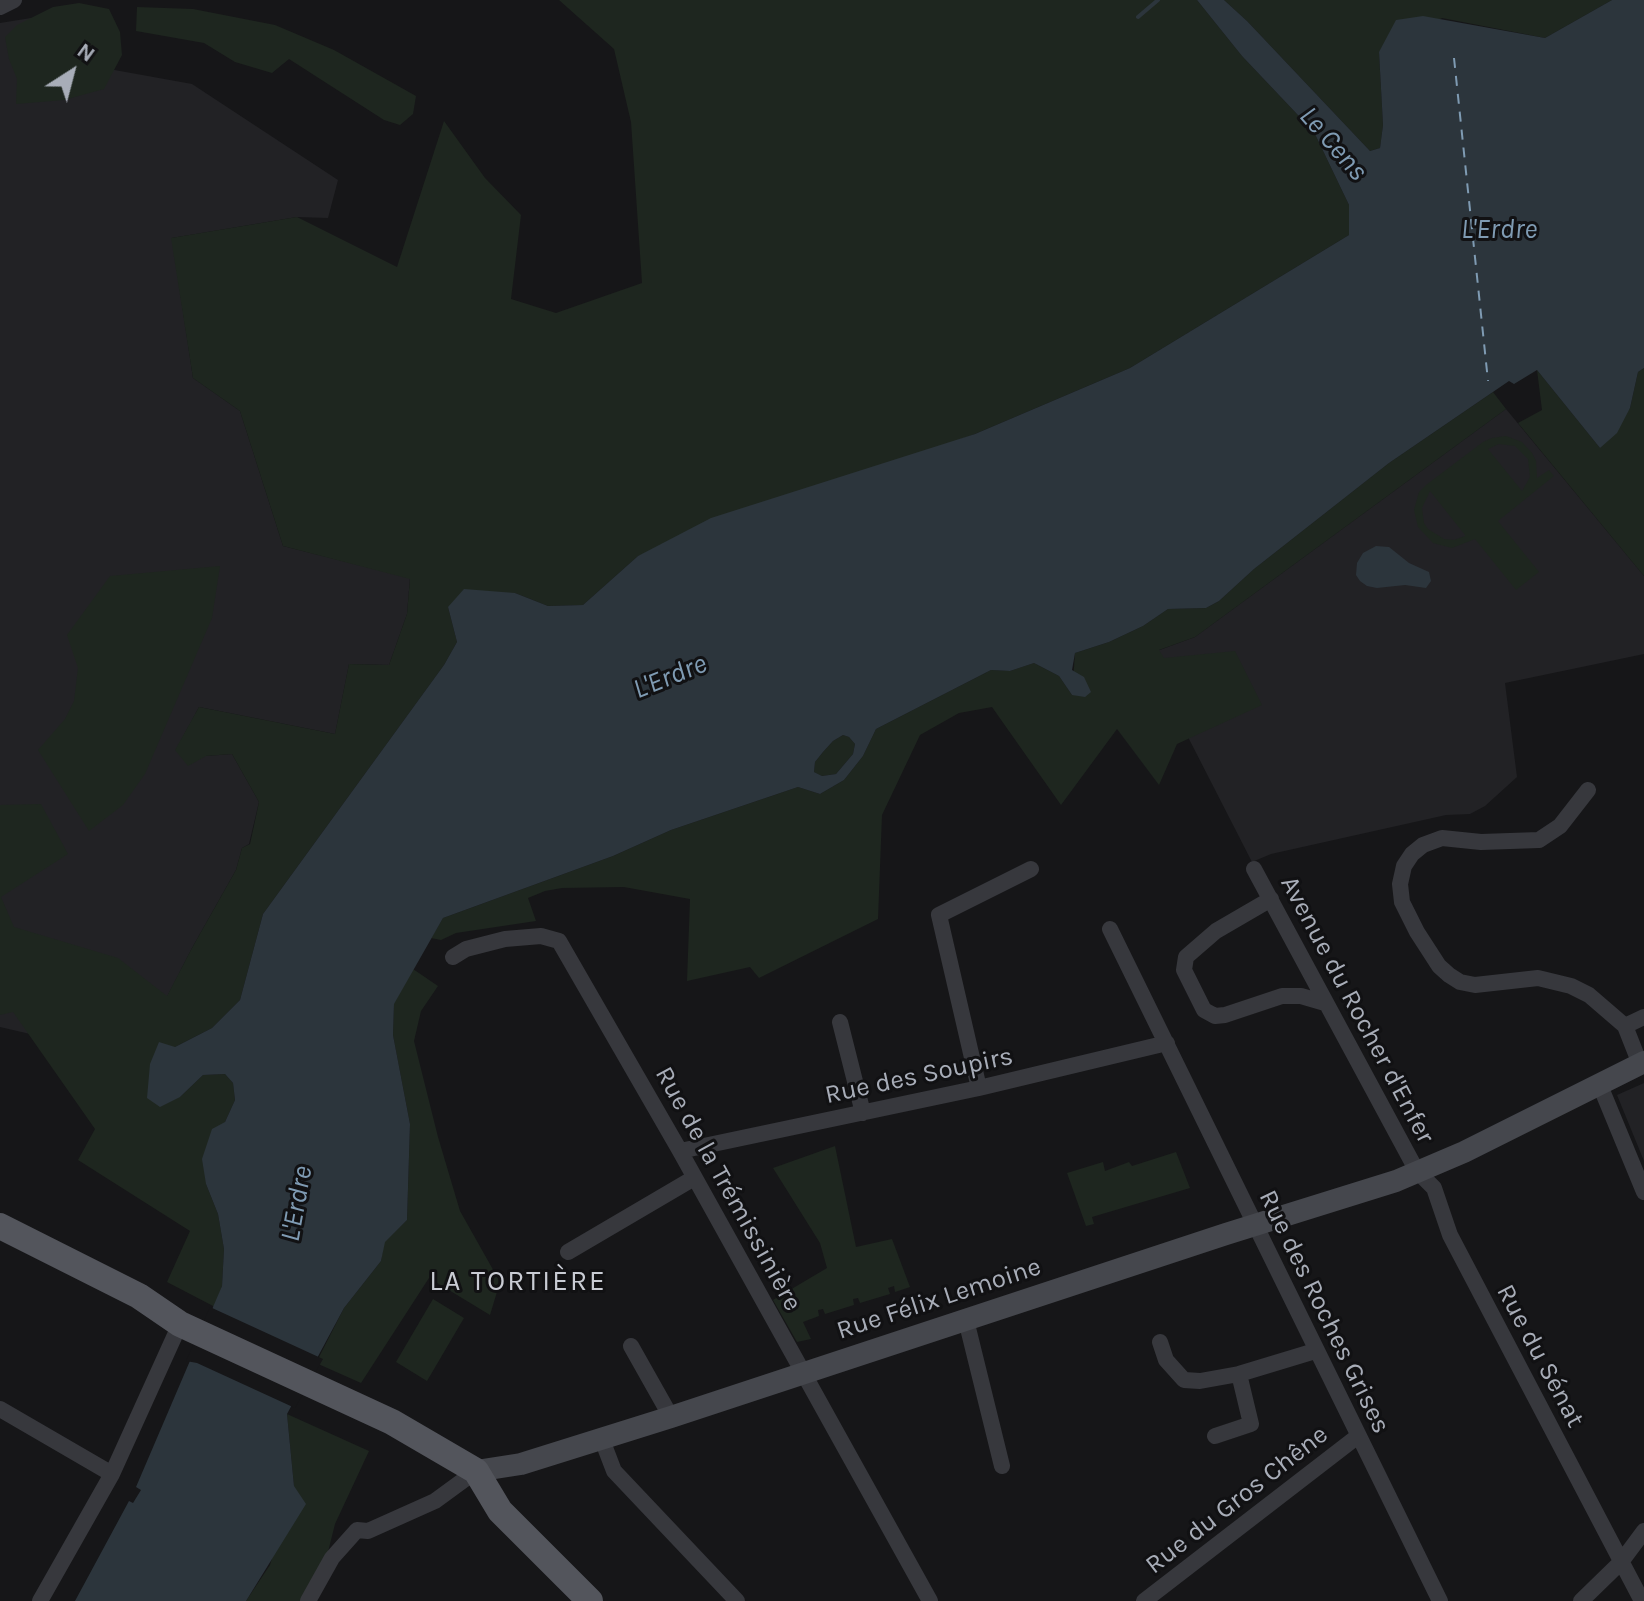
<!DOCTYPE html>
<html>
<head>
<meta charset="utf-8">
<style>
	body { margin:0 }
	#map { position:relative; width:1644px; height:1601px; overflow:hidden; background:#161618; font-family:Karla,sans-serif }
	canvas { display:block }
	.north { position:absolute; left:32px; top:32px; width:80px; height:80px; -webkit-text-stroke:6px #111113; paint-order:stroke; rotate:36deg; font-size:22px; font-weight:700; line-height:32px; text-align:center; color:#a8adb8 }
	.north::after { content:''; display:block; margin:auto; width:28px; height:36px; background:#a8adb8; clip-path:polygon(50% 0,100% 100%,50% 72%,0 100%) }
</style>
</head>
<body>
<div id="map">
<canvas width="1644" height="1601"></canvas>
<div class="north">N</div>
</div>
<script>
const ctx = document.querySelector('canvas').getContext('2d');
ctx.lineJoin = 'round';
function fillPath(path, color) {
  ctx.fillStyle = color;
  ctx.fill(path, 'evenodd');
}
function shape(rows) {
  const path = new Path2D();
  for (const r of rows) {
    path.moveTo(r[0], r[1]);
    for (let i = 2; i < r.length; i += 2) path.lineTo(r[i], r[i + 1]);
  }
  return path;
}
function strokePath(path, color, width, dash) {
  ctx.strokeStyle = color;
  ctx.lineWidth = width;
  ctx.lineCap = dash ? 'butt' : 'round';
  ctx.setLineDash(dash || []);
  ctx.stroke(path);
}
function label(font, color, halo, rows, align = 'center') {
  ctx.font = font + ' Karla,sans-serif';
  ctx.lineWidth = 6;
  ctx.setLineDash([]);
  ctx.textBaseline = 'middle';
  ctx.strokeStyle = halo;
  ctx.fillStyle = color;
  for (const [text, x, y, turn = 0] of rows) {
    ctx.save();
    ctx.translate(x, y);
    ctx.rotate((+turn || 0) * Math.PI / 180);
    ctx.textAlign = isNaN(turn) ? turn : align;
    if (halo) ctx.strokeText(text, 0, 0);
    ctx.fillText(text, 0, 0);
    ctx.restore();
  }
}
const built = shape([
	[31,18,109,69,192,84,338,180,328,218,297,217,172,238,193,378,240,411,283,546,410,578,407,614,389,665,349,664,335,734,199,707,176,750,205,756,232,754,259,802,249,844,242,848,236,870,192,948,167,997,129,1057,0,1027,0,23],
	[1506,409,1644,576,1644,654,1505,683,1517,777,1485,806,1470,814,1446,815,1271,854,1252,862,1146,655,1195,637],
	[1644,1083,1644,1161,1617,1095]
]);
const green = shape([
	[559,0,1197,0,1242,56,1314,132,1349,205,1349,235,1130,368,975,434,638,556,583,605,548,606,515,593,448,607,457,642,444,665,263,914,240,1000,212,1028,175,1047,180,1097,203,1075,225,1074,233,1083,235,1100,225,1122,206,1184,218,1214,224,1249,222,1286,215,1307,167,1282,190,1231,78,1160,95,1129,13,1012,0,1015,0,805,41,804,68,854,1,897,14,927,118,958,167,996,192,948,236,870,242,848,250,844,259,802,232,754,206,756,188,766,175,750,199,707,335,734,349,664,389,665,407,614,410,579,283,546,240,411,193,378,171,238,297,217,397,267,444,121,485,178,521,215,511,299,556,313,642,283,631,122,614,49],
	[1224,0,1612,0,1545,38,1442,18,1379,52,1383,125,1380,148,1370,151,1247,21],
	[79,3,109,9,120,32,122,55,104,89,64,100,16,104,17,79,9,59,5,37,17,25,53,7],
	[137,7,193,9,275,25,334,50,416,96,413,114,400,125,384,120,289,59,272,73,235,62,204,43,136,31],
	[1644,368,1644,576,1518,423,1542,410,1537,370,1600,448,1630,408,1638,372],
	[1493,392,1506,409,1195,637,1159,650,1164,658,1235,651,1262,705,1177,744,1159,785,1117,729,1061,805,992,707,959,713,920,735,882,815,878,919,759,978,750,967,687,981,690,899,624,887,562,888,545,891,528,898,536,921,456,933,441,940,431,938,443,918,613,856,671,830,798,787,820,794,844,780,863,756,876,729,991,670,1010,671,1034,663,1059,676,1072,695,1075,653,1109,642,1143,626,1168,609,1206,608,1219,601,1254,569,1389,463],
	[1506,436,1522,442,1532,453,1536,461,1537,478,1549,470,1554,476,1498,521,1539,572,1516,590,1475,539,1452,548,1433,543,1418,527,1414,510,1419,492,1426,485,1483,442,1492,438],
	[1499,444,1515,446,1528,459,1530,477,1522,491,1488,449],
	[1430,491,1465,535,1465,536,1454,540,1444,539,1428,529,1424,523,1422,508],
	[220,566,212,618,145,774,123,805,89,831,38,750,65,719,74,701,78,668,67,635,110,576],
	[843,735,849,737,855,744,853,754,836,774,822,776,814,772,815,762,823,752,833,741],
	[413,969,438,986,421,1011,414,1041,438,1137,460,1211,500,1282,490,1315,429,1278,361,1383,316,1363,344,1308,381,1261,384,1242,407,1220,410,1124,393,1035,394,1003],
	[835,1146,856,1247,892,1239,910,1287,895,1292,894,1286,888,1288,890,1294,860,1303,858,1298,853,1299,854,1305,825,1314,823,1309,818,1310,819,1316,803,1322,811,1339,797,1342,773,1300,827,1268,820,1243,773,1168],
	[1176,1152,1190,1188,1092,1217,1094,1224,1086,1226,1067,1173,1103,1162,1105,1171,1129,1162,1132,1166],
	[433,1299,464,1318,427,1381,396,1362],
	[287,1414,369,1451,335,1524,328,1552,301,1601,246,1601,270,1565,294,1486]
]);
const water = shape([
	[1197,0,1224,0,1247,21,1370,151,1380,148,1383,125,1379,52,1396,20,1423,16,1545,38,1612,0,1644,0,1644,368,1638,372,1630,408,1617,433,1600,448,1537,370,1514,384,1509,381,1389,463,1254,569,1219,601,1206,608,1168,609,1143,626,1109,642,1075,653,1072,670,1084,677,1091,692,1085,697,1072,695,1059,676,1034,663,1010,671,991,670,876,729,863,756,844,780,820,794,798,787,671,830,613,856,443,918,394,1004,393,1035,410,1124,407,1220,385,1242,381,1261,344,1308,287,1414,294,1486,306,1504,246,1601,75,1601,129,1501,133,1503,141,1490,136,1487,222,1286,224,1249,218,1214,206,1184,202,1159,212,1129,225,1122,235,1100,233,1083,225,1074,203,1075,180,1097,160,1107,147,1098,150,1064,159,1042,175,1047,212,1028,240,1000,263,914,444,665,457,642,448,607,464,589,515,593,548,606,583,605,638,556,711,518,975,434,1130,368,1349,235,1349,205,1314,132,1242,56],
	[843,735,849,737,855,744,853,754,836,774,822,776,814,772,815,762,823,752,833,741],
	[1376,546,1389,547,1409,563,1429,572,1431,581,1426,588,1405,585,1377,588,1367,586,1360,581,1356,575,1357,563,1363,553]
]);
const pier = shape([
	[210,1307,323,1359,295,1408,197,1363,186,1361]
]);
const stream = shape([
	[1138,17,1158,0]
]);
const ferry = shape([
	[1454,58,1488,381]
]);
const street = shape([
	[0,7,14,0],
	[1588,790,1560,826,1539,840,1481,842,1442,838,1423,845,1412,854,1404,866,1400,884,1402,902,1417,932,1439,966,1449,975,1460,982,1475,985,1538,978,1571,986,1589,995,1625,1026,1640,1064],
	[1254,869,1412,1162,1419,1173,1434,1188,1450,1235,1642,1601],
	[1271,899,1216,931,1186,957,1184,970,1204,1010,1215,1016,1225,1015,1282,996,1301,996,1325,1003],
	[1110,929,1440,1601],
	[453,957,466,949,505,939,541,936,559,941,680,1151,930,1601],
	[840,1022,863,1113],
	[1625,1026,1644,1017],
	[1599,1083,1644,1192],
	[979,1088,939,915,1031,869],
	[680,1151,979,1088,1167,1043],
	[568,1252,694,1178],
	[966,1320,1002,1466],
	[1160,1342,1166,1360,1184,1380,1200,1381,1239,1374,1315,1351],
	[631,1346,671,1417],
	[0,1409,112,1474],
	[1215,1436,1251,1424,1239,1374],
	[601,1437,614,1471,737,1601],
	[40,1601,112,1474,180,1324],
	[308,1601,332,1558,357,1530,368,1531,435,1501,476,1471],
	[1144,1601,1358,1436],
	[1581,1601,1621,1562,1644,1531]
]);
const secondary = shape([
	[476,1471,521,1464,671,1417,1226,1234,1396,1181,1464,1152,1644,1062]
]);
const primary = shape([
	[0,1226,139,1296,180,1324,392,1422,476,1471,500,1511,590,1601]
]);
const streetNames = [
	["Avenue du Rocher d'Enfer",1357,1010,62],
	["Rue des Soupirs",919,1076,-12],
	["Rue de la Trémissinière",728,1189,61],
	["Rue Félix Lemoine",939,1299,-18],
	["Rue des Roches Grises",1324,1312,64],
	["Rue du Sénat",1540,1356,62],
	["Rue du Gros Chêne",1237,1500,-38]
];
const waterNames = [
	["Le Cens",1333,144,49],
	["L'Erdre",1499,230],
	["L'Erdre",670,677,-22],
	["L'Erdre",297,1204,-80]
];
const neighbourhoodNames = [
	["LA TORTIÈRE",518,1282]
];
fillPath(built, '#222225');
fillPath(green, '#1e261f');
fillPath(water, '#2c353c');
fillPath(pier, '#161618');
strokePath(stream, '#2c353c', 4);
strokePath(ferry, '#7f9bb3', 2, [10, 8]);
strokePath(street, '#37383d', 16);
strokePath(secondary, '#45474d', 22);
strokePath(primary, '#53555c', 26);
label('26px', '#a8adb8', '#111113', streetNames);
label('italic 28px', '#7f9bb3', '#111113', waterNames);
ctx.letterSpacing = '2px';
label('28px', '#c9ccd4', '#111113', neighbourhoodNames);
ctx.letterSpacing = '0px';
</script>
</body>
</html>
